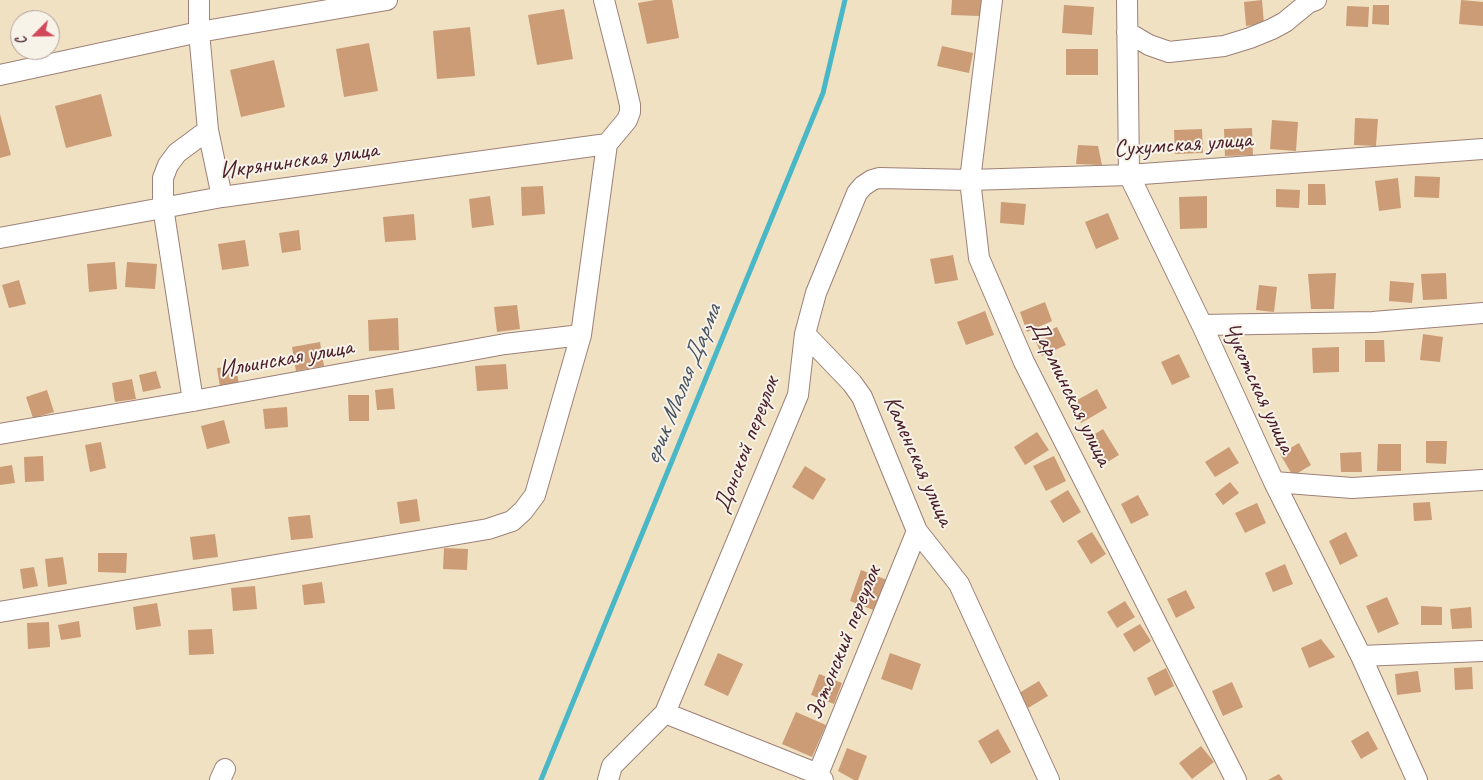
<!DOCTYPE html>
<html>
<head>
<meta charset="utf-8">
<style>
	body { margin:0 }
	#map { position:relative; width:1483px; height:780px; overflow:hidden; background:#f0e1c3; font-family:Caveat,sans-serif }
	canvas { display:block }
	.north { position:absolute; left:10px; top:10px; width:50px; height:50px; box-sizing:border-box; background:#f7f3e8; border:1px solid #b29e9c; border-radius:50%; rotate:247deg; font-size:14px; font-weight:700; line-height:20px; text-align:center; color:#4a1f2b }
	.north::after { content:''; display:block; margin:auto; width:18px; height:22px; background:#d1495b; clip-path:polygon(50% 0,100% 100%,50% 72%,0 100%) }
</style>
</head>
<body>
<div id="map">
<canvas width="1483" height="780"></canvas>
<div class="north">С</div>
</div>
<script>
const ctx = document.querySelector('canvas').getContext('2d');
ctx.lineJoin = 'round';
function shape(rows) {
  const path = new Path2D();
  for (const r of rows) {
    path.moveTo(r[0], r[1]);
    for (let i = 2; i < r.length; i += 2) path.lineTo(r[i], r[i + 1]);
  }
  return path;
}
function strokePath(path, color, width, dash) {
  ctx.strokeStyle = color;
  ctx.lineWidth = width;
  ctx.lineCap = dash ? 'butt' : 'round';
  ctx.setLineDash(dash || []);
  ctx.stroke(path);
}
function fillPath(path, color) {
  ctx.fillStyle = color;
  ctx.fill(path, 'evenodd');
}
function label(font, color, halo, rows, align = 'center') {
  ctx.font = font + ' Caveat,sans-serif';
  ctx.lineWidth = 4;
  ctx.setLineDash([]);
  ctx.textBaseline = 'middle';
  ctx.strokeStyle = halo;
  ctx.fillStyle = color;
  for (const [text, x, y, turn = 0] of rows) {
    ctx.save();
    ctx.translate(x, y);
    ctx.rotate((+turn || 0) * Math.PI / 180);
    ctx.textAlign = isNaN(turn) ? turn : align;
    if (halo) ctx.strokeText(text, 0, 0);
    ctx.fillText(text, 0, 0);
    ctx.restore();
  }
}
const stream = shape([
	[541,780,823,93,845,0]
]);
const building = shape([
	[655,0,672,0,679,38,647,44,638,3],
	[952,0,981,0,980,16,951,15],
	[1262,0,1264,24,1246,26,1244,2],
	[1461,0,1483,2,1483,26,1459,24],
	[1064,5,1094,7,1092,35,1062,33],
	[1373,5,1389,5,1389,25,1372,24],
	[1347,6,1369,7,1368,27,1346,26],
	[564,9,573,59,537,65,528,15],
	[470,27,475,76,437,79,433,31],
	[369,43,378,91,344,97,336,49],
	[942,46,973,53,969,73,937,66],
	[1066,49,1098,49,1098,75,1066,75],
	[274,60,285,107,241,117,230,70],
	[101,94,112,136,66,148,55,106],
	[0,114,11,155,0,158],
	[1355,118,1378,119,1376,146,1354,145],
	[1272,120,1298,122,1296,151,1270,149],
	[1252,128,1253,155,1225,156,1224,129],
	[1202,129,1203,153,1175,154,1174,130],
	[1078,145,1098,146,1102,165,1076,164],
	[1415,176,1440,177,1439,198,1414,197],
	[1398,178,1401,208,1379,211,1375,181],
	[1308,184,1325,184,1326,205,1308,205],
	[543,186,545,214,522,216,521,187],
	[1276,189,1300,190,1299,208,1276,207],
	[490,196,494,225,472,228,469,199],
	[1207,196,1207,228,1180,229,1179,197],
	[1001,202,1026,204,1024,225,1000,223],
	[1108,213,1119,239,1096,249,1085,222],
	[414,214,416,240,385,242,383,217],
	[299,230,301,250,282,253,279,233],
	[245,240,249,266,222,270,218,244],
	[953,255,958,280,935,284,930,259],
	[115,262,117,289,89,292,87,264],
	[127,262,157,264,155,289,125,287],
	[1336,273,1334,309,1311,309,1308,274],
	[1446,273,1447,299,1423,300,1421,274],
	[19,280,26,304,9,308,2,285],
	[1390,281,1414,283,1412,303,1389,301],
	[1259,285,1277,287,1274,312,1256,310],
	[1045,302,1052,321,1027,332,1020,312],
	[517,305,520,329,497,332,494,307],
	[985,311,994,335,966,345,957,322],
	[398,318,399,350,369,351,368,320],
	[1057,327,1066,345,1042,356,1034,337],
	[1423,334,1443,337,1440,362,1420,360],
	[1365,340,1384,340,1385,362,1365,362],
	[320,342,324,366,296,371,292,347],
	[1339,347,1339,372,1313,373,1312,348],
	[1179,354,1190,377,1172,385,1161,362],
	[506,364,508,389,477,391,475,366],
	[236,366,239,385,220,387,217,368],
	[156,371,161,388,143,392,139,375],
	[132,379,136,399,115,402,112,383],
	[393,388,395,409,377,410,375,390],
	[1097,389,1107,408,1081,423,1070,404],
	[47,390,54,412,33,418,26,397],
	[348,395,369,395,369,421,349,421],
	[287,407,288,427,265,429,263,409],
	[224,420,230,443,207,449,201,426],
	[1103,429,1119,455,1101,466,1085,440],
	[1037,432,1049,450,1025,465,1014,447],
	[1426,441,1447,441,1446,464,1426,463],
	[101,442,106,468,90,472,85,445],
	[1299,443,1311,465,1293,476,1280,454],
	[1378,444,1401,444,1401,471,1377,471],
	[1229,447,1239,463,1215,477,1205,462],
	[1361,452,1362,472,1341,472,1340,453],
	[43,456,44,481,25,482,24,457],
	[1054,456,1066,481,1046,491,1033,466],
	[12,465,15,483,0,485,0,467],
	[805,466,826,479,813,500,792,487],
	[1230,482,1239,493,1223,505,1215,494],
	[1068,490,1081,512,1063,523,1050,501],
	[1138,495,1149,515,1131,524,1121,504],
	[417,499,420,521,400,524,397,502],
	[1430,502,1432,520,1414,521,1413,503],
	[1257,503,1266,523,1245,533,1235,513],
	[310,515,313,538,291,540,288,517],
	[1092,532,1106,554,1091,564,1077,541],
	[1346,532,1358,556,1340,565,1329,541],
	[215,534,218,557,193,560,190,537],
	[444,548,468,549,467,570,443,569],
	[98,553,127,553,126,573,98,572],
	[63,557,67,584,48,587,45,559],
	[1285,564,1293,584,1273,592,1265,573],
	[34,567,38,586,23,589,20,569],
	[861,570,887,580,876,611,850,601],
	[322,582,325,603,304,605,302,585],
	[255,586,257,609,233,611,231,588],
	[1186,590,1195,608,1176,618,1167,599],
	[1387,597,1399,624,1378,633,1366,606],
	[1125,601,1135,617,1117,628,1107,612],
	[157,603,161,626,136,630,133,607],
	[1421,606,1442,607,1442,625,1421,625],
	[1471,607,1472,628,1452,629,1450,609],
	[79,621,81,637,61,640,58,625],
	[49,622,50,647,28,649,27,623],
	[1140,624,1151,641,1134,652,1123,634],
	[212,629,214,654,189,655,188,630],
	[1321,639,1335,657,1309,668,1301,648],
	[718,653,743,664,728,696,704,685],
	[890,653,921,664,912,690,881,679],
	[1472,667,1473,689,1455,690,1454,668],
	[1166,668,1174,686,1155,696,1147,678],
	[1418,671,1421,692,1397,695,1395,674],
	[819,674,842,683,834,704,811,695],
	[1039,681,1048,696,1028,708,1019,693],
	[1232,682,1243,707,1223,716,1212,691],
	[796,712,826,725,812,757,782,744],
	[998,729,1011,752,991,764,978,741],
	[1368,731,1378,749,1361,759,1351,741],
	[1201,746,1214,762,1192,779,1179,763],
	[847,748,867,756,858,780,854,780,838,771],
	[1279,774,1283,780,1268,780]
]);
const street = shape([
	[199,0,199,32,208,130,222,197],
	[992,0,970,180,979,258,1024,362,1236,780],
	[1127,0,1129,175,1202,325,1274,482,1361,656,1417,780],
	[1127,32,1149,45,1169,52,1224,46,1250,38,1272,29,1285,22,1308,3,1316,0],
	[0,75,199,32,387,0],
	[0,238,222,197,607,144],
	[1202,325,1373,322,1483,313],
	[805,334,852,383,862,397,917,531,959,584,1049,780],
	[193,401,163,207,163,178,168,165,177,153,208,130],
	[0,434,193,401,505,344,581,335],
	[1274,482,1352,488,1483,480],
	[0,612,488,529,512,521,523,511,535,495,581,335,607,144,627,120,630,112,630,105,623,75,604,0],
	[1361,656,1483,651],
	[665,713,818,774,823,780],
	[818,774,917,531],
	[220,780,225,769],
	[608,780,612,766,665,713,798,395,805,334,816,293,857,193,863,186,872,180,879,178,970,180,1129,175,1483,149]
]);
const streetNames = [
	["Сухумская улица",1183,145,-4],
	["Икрянинская улица",299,161,-8],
	["Ильинская улица",286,359,-10],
	["Чукотская улица",1258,388,65],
	["Дарминская улица",1070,393,64],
	["Донской переулок",747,445,-69],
	["Каменская улица",918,461,66],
	["Эстонский переулок",844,643,-68]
];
const waterNames = [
	["ерик Малая Дарма",683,385,-68]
];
strokePath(stream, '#4ab7c6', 5);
fillPath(building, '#cb9c76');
strokePath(street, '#9d8077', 22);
strokePath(street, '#fff', 20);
label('24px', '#4a1f2b', '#f7f3e8', streetNames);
label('italic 25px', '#4a5461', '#f7f3e8', waterNames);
</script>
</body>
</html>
